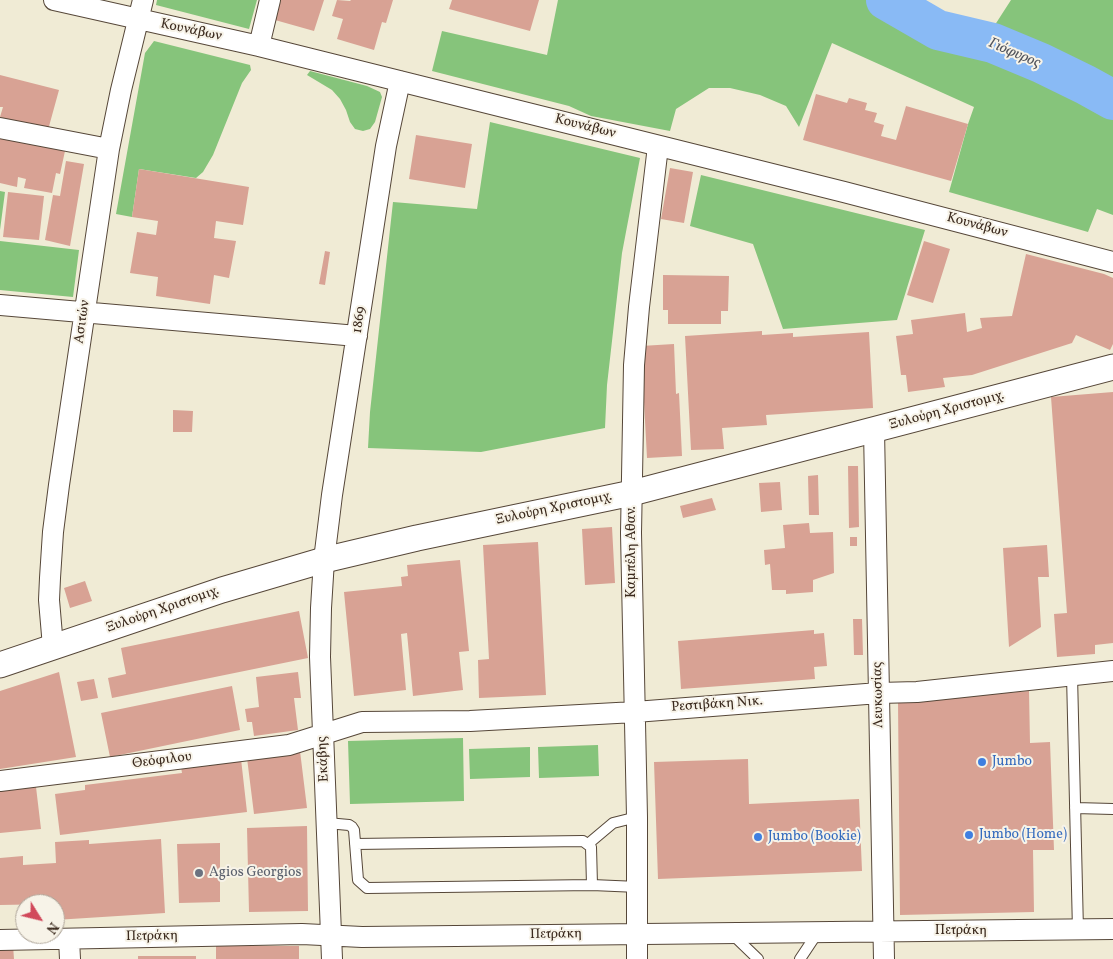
<!DOCTYPE html>
<html>
<head>
<meta charset="utf-8">
<style>
	body { margin:0 }
	#map { position:relative; width:1113px; height:959px; overflow:hidden; background:#f0ebd5; font-family:Vollkorn,serif }
	canvas { display:block }
	.north { position:absolute; left:15px; top:894px; width:50px; height:50px; box-sizing:border-box; background:#f7f3e8; border:1px solid #aca397; border-radius:50%; rotate:126deg; font-size:14px; font-weight:700; line-height:20px; text-align:center; color:#3b2a1e }
	.north::after { content:''; display:block; margin:auto; width:18px; height:22px; background:#d1495b; clip-path:polygon(50% 0,100% 100%,50% 72%,0 100%) }
</style>
</head>
<body>
<div id="map">
<canvas width="1113" height="959"></canvas>
<div class="north">N</div>
</div>
<script>
const ctx = document.querySelector('canvas').getContext('2d');
ctx.lineJoin = 'round';
function fillPath(path, color) {
  ctx.fillStyle = color;
  ctx.fill(path, 'evenodd');
}
function shape(rows) {
  const path = new Path2D();
  for (const r of rows) {
    path.moveTo(r[0], r[1]);
    for (let i = 2; i < r.length; i += 2) path.lineTo(r[i], r[i + 1]);
  }
  return path;
}
function strokePath(path, color, width, dash) {
  ctx.strokeStyle = color;
  ctx.lineWidth = width;
  ctx.lineCap = dash ? 'butt' : 'round';
  ctx.setLineDash(dash || []);
  ctx.stroke(path);
}
function label(font, color, halo, rows, align = 'center') {
  ctx.font = font + ' Vollkorn,serif';
  ctx.lineWidth = 4;
  ctx.setLineDash([]);
  ctx.textBaseline = 'middle';
  ctx.strokeStyle = halo;
  ctx.fillStyle = color;
  for (const [text, x, y, turn = 0] of rows) {
    ctx.save();
    ctx.translate(x, y);
    ctx.rotate((+turn || 0) * Math.PI / 180);
    ctx.textAlign = isNaN(turn) ? turn : align;
    if (halo) ctx.strokeText(text, 0, 0);
    ctx.fillText(text, 0, 0);
    ctx.restore();
  }
}
const green = shape([
	[157,0,257,0,249,29,156,5],
	[558,0,870,0,932,35,963,44,1025,72,1066,87,1113,115,1113,215,1097,209,1088,232,949,192,968,124,974,107,832,43,799,127,786,106,760,95,730,88,709,88,676,109,670,131,591,116,569,106,432,71,442,31,547,55],
	[1011,0,1113,0,1113,81,991,31],
	[154,41,250,65,251,70,242,83,213,155,203,172,196,178,139,169,132,217,116,214,145,53],
	[310,71,367,86,380,92,382,97,375,122,370,129,363,131,355,129,350,122,346,110,340,99,332,90,307,75],
	[490,122,640,158,622,253,607,385,605,428,481,452,368,448,370,412,393,202,477,209],
	[701,175,925,230,897,320,783,329,753,244,690,226],
	[0,191,5,192,0,230],
	[0,241,79,250,73,297,0,290],
	[463,738,464,801,350,804,348,741],
	[598,745,599,776,539,778,538,747],
	[530,747,530,777,470,779,469,749]
]);
const river = shape([
	[886,0,938,30,993,43,1041,63,1086,85,1113,100]
]);
const building = shape([
	[281,0,324,0,314,31,275,20],
	[337,0,350,1,351,0,393,0,386,23,382,22,374,50,337,39,343,19,332,16],
	[452,0,539,0,530,31,449,9],
	[0,75,59,90,48,130,0,117,3,107,0,107],
	[816,94,847,103,849,98,867,103,865,110,877,113,874,122,884,125,881,136,896,140,906,106,968,124,951,181,803,140],
	[416,135,472,144,465,188,409,179],
	[0,138,65,151,60,174,56,173,52,193,24,188,26,179,18,177,17,187,0,183],
	[66,161,84,164,70,246,45,240,53,195,60,196],
	[670,168,693,172,684,223,661,219],
	[139,169,249,187,243,225,216,221,214,238,236,241,229,278,214,275,210,304,156,296,158,277,130,273,137,232,156,235,158,221,132,217],
	[8,192,44,196,39,240,3,237],
	[924,241,950,249,933,303,907,295],
	[325,251,330,252,325,285,319,284],
	[1026,254,1104,274,1113,278,1113,344,1110,350,1076,335,1072,343,972,375,943,378,945,387,908,392,906,375,901,375,896,336,913,334,911,320,965,313,967,332,982,328,980,318,1012,316],
	[663,275,729,276,728,311,721,311,721,324,668,324,668,310,663,310],
	[762,331,762,335,793,333,793,337,869,332,873,408,766,415,767,425,722,428,724,449,691,450,685,336],
	[674,344,676,394,679,393,682,456,647,458,641,346],
	[1113,392,1113,643,1095,645,1095,654,1057,657,1054,614,1067,613,1051,397],
	[173,410,193,411,192,432,173,432],
	[848,466,858,466,859,527,849,528],
	[818,475,819,515,809,515,808,476],
	[780,482,782,510,761,512,759,483],
	[712,498,716,510,683,518,680,506],
	[809,523,810,533,833,532,834,573,813,580,813,592,786,594,786,590,772,590,770,564,765,565,764,550,785,548,783,525],
	[612,527,615,583,585,585,582,529],
	[850,537,857,537,857,546,850,546],
	[538,542,546,695,479,698,478,660,489,659,483,545],
	[1047,545,1049,577,1038,577,1041,627,1009,647,1003,548],
	[460,560,469,651,459,652,463,690,413,696,407,633,401,634,406,690,354,696,344,592,402,586,401,577,408,576,407,565],
	[85,581,92,601,70,608,64,588],
	[299,611,308,658,112,698,108,678,126,674,121,648],
	[853,619,862,619,863,655,854,655],
	[814,630,814,634,824,633,827,666,814,667,815,679,681,689,678,641],
	[59,672,76,757,0,769,0,691],
	[298,672,301,698,294,698,298,730,254,736,252,722,247,722,245,709,259,707,256,677],
	[94,679,98,698,81,701,77,682],
	[232,686,240,730,110,757,101,713],
	[1029,691,1030,743,1050,742,1054,850,1033,850,1034,912,900,915,898,702],
	[300,751,307,808,254,814,247,758],
	[241,759,247,812,60,835,55,794,85,790,85,785,182,773,181,767],
	[748,759,749,804,859,799,862,871,658,879,654,762],
	[36,787,41,829,0,833,0,791],
	[307,826,308,911,249,912,247,828],
	[161,839,165,913,55,920,55,904,0,905,0,858,23,856,23,865,56,863,55,842,89,840,89,844],
	[220,843,220,902,179,903,177,844],
	[13,945,14,959,0,959,0,946],
	[216,946,299,946,299,959,216,959],
	[138,956,196,956,196,959,138,959]
]);
const service = shape([
	[1072,675,1078,931],
	[1075,808,1113,809],
	[327,823,349,825,352,827,354,830,358,880,367,888,592,885,638,887],
	[355,844,583,841,591,847,592,885],
	[588,844,613,823,637,817],
	[732,934,758,959],
	[800,959,818,932]
]);
const minor = shape([
	[54,0,259,46,844,192,1113,262],
	[259,46,270,0],
	[0,128,109,149],
	[0,305,357,336],
	[874,430,884,959],
	[53,647,49,600,50,578,53,532,59,485,109,149,121,90,143,0],
	[0,781,289,745,362,722,470,721,635,712,879,693,917,692,1113,671],
	[69,939,70,959],
	[0,940,302,934,362,937,1113,929],
	[332,959,320,657,321,608,324,560,332,495,386,146,400,81],
	[637,959,637,817,631,533,634,365,639,307,658,146]
]);
const tertiary = shape([
	[0,665,222,590,324,560,417,538,632,493,1113,367]
]);
const markers = [
	[982,762,5,"#3f7fe0"],
	[969,835,5,"#3f7fe0"],
	[758,837,5,"#3f7fe0"],
	[199,873,5,"#6b7280"]
];
const streetNames = [
	["Κουνάβων",191,31,12],
	["Κουνάβων",585,127,14],
	["Κουνάβων",977,226,15],
	["1869",360,320,-82],
	["Ασιτών",83,322,-82],
	["Ξυλούρη Χριστομιχ.",947,411,-15],
	["Ξυλούρη Χριστομιχ.",554,509,-12],
	["Καμπέλη Αθαν.",632,552,-90],
	["Ξυλούρη Χριστομιχ.",163,610,-19],
	["Λευκωσίας",879,695,-91],
	["Ρεστιβάκη Νικ.",717,705,-4],
	["Εκάβης",324,759,-93],
	["Θεόφιλου",162,761,-7],
	["Πετράκη",961,931],
	["Πετράκη",556,935,-1],
	["Πετράκη",152,937,-1]
];
const shopNames = [
	["Jumbo",992,762],
	["Jumbo (Home)",979,835],
	["Jumbo (Bookie)",768,837]
];
const worshipNames = [
	["Agios Georgios",209,873]
];
const waterNames = [
	["Γιόφυρος",1014,54,23]
];
fillPath(green, '#86c47b');
strokePath(river, '#89baf5', 40);
fillPath(building, '#d8a294');
strokePath(service, '#564739', 12);
strokePath(minor, '#564739', 22);
strokePath(tertiary, '#564739', 27);
strokePath(service, '#fff', 10);
strokePath(minor, '#fff', 20);
strokePath(tertiary, '#fff', 25);
for (const [x, y, r, color] of markers) {
  const dot = new Path2D();
  dot.arc(x, y, r, 0, 2 * Math.PI);
  ctx.fillStyle = color;
  ctx.fill(dot);
  strokePath(dot, '#f7f3e8', 2);
}
label('14px', '#3b2a1e', '#f7f3e8', streetNames);
label('14px', '#366cbe', '#f7f3e8', shopNames, 'left');
label('14px', '#5b616d', '#f7f3e8', worshipNames, 'left');
label('italic 15px', '#52555e', '#f7f3e8', waterNames);
</script>
</body>
</html>
